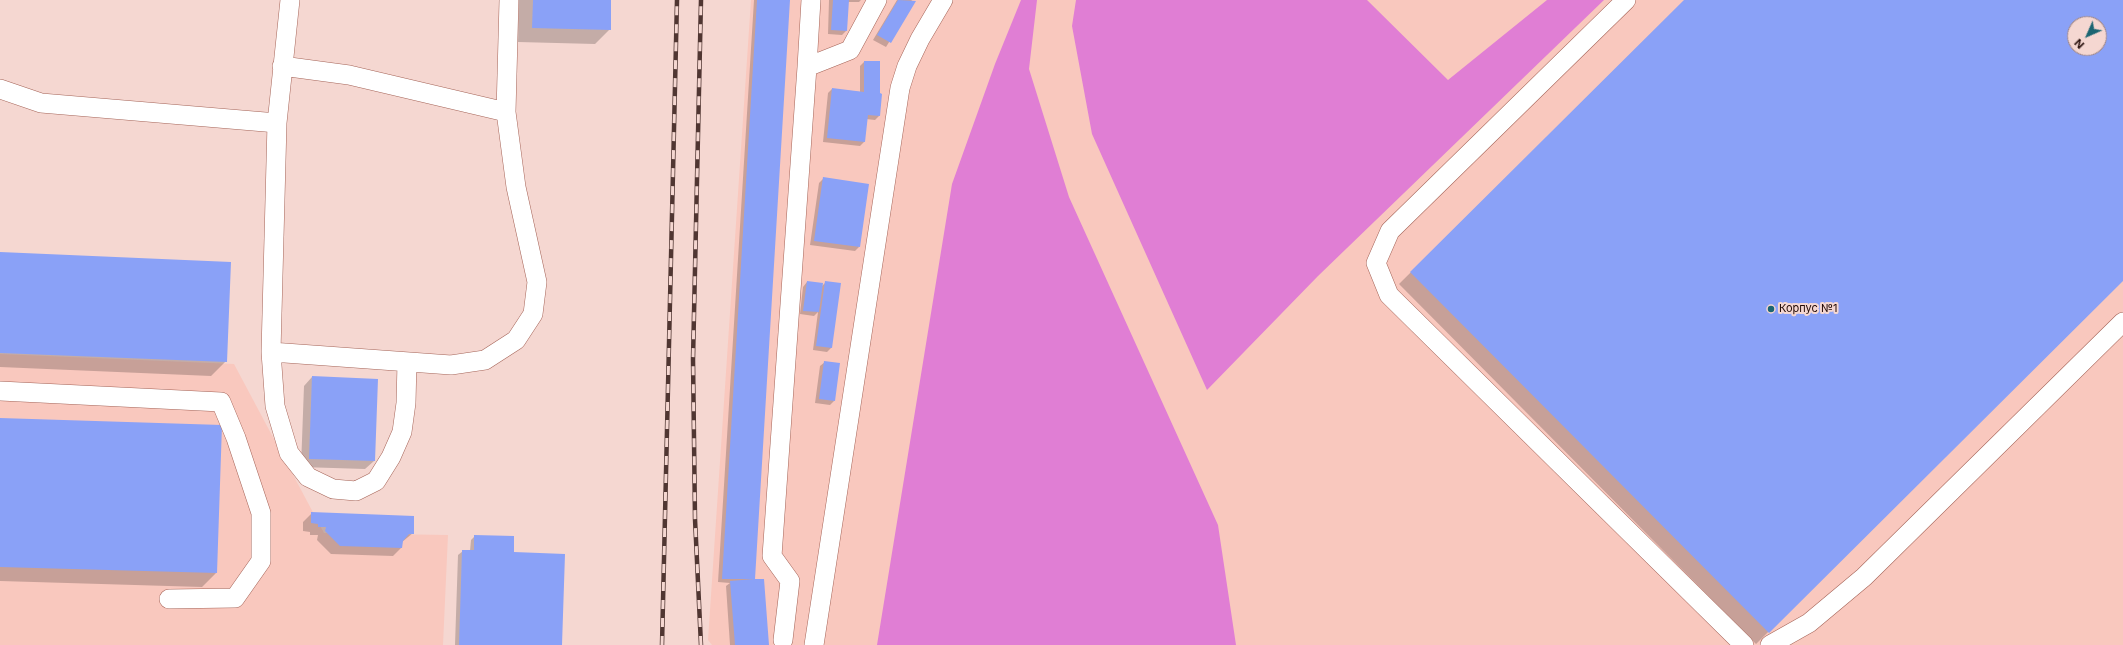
<!DOCTYPE html>
<html>
<head>
<meta charset="utf-8">
<style>
	body { margin:0 }
	#map { position:relative; width:2123px; height:645px; overflow:hidden; background:#f5d7d1; font-family:Inter,sans-serif }
	canvas { display:block }
	.north { position:absolute; left:2067px; top:16px; width:40px; height:40px; box-sizing:border-box; background:#f5d7d1; border:1px solid #a18580; border-radius:50%; rotate:225deg; font-size:11px; font-weight:700; line-height:16px; text-align:center; color:#220a06 }
	.north::after { content:''; display:block; margin:auto; width:14px; height:18px; background:#1b6572; clip-path:polygon(50% 0,100% 100%,50% 72%,0 100%) }
</style>
</head>
<body>
<div id="map">
<canvas width="2123" height="645"></canvas>
<div class="north">N</div>
</div>
<script>
const ctx = document.querySelector('canvas').getContext('2d');
ctx.lineJoin = 'round';
function fillPath(path, color) {
  ctx.fillStyle = color;
  ctx.fill(path, 'evenodd');
}
function shape(rows) {
  const path = new Path2D();
  for (const r of rows) {
    path.moveTo(r[0], r[1]);
    for (let i = 2; i < r.length; i += 2) path.lineTo(r[i], r[i + 1]);
  }
  return path;
}
function strokePath(path, color, width, dash) {
  ctx.strokeStyle = color;
  ctx.lineWidth = width;
  ctx.lineCap = dash ? 'butt' : 'round';
  ctx.setLineDash(dash || []);
  ctx.stroke(path);
}
function label(font, color, halo, rows, align = 'center') {
  ctx.font = font + ' Inter,sans-serif';
  ctx.lineWidth = 4;
  ctx.setLineDash([]);
  ctx.textBaseline = 'middle';
  ctx.strokeStyle = halo;
  ctx.fillStyle = color;
  for (const [text, x, y, turn = 0] of rows) {
    ctx.save();
    ctx.translate(x, y);
    ctx.rotate((+turn || 0) * Math.PI / 180);
    ctx.textAlign = isNaN(turn) ? turn : align;
    if (halo) ctx.strokeText(text, 0, 0);
    ctx.fillText(text, 0, 0);
    ctx.restore();
  }
}
const built = shape([
	[751,0,2123,0,2123,645,712,645,708,640],
	[2075,24,2099,24,2099,48,2075,48],
	[0,354,234,364,324,533,448,535,443,645,0,645]
]);
const forest = shape([
	[1021,0,1037,0,1029,69,1069,197,1218,525,1236,645,877,645,952,184,995,64],
	[1076,0,1367,0,1448,80,1547,0,1604,0,1318,276,1207,390,1092,134,1072,26]
]);
const shadow = shape([
	[519,0,610,0,610,29,595,44,518,42],
	[754,0,789,0,754,580,768,645,730,645,726,586,730,583,718,582],
	[829,0,861,0,859,2,848,2,846,31,842,35,828,34],
	[897,0,911,0,914,2,886,47,873,40],
	[1685,0,2123,0,2123,280,1756,644,1399,284],
	[2075,24,2099,24,2099,48,2075,48],
	[864,62,879,62,879,116,875,120,866,119,864,142,860,146,823,142,828,93,832,89,860,92,860,66],
	[823,179,859,247,855,251,810,245,819,183],
	[0,253,226,361,211,376,0,367],
	[807,282,821,287,826,282,831,348,827,352,813,350,818,312,814,316,800,314,803,287],
	[825,362,834,401,830,405,815,403,820,366],
	[312,377,374,461,365,469,301,467,304,386],
	[0,419,216,573,202,587,0,581],
	[312,513,413,533,402,542,401,548,393,556,331,554,317,540,318,535,310,535,310,532,303,531,303,522],
	[475,536,513,553,561,645,455,645,458,555,463,551,470,551,471,540]
]);
const building = shape([
	[533,0,611,0,611,30,532,28],
	[757,0,790,0,755,579,722,579],
	[833,0,849,0,847,31,831,30],
	[898,0,916,1,891,43,877,35],
	[1684,0,2123,0,2123,281,1769,633,1410,272],
	[2075,24,2099,24,2099,48,2075,48],
	[864,61,880,61,880,93,882,94,880,116,868,115,865,142,827,138,832,88,864,92],
	[823,177,869,184,860,247,814,241],
	[0,252,231,262,227,362,0,353],
	[807,281,823,283,819,312,803,311],
	[825,281,841,283,832,348,816,346],
	[824,361,840,363,835,401,819,399],
	[312,376,378,379,375,461,309,459],
	[0,418,222,425,217,573,0,567],
	[311,512,414,516,414,534,409,534,403,541,402,548,340,546,325,531,326,527,318,527,318,524,311,523],
	[474,535,514,536,514,552,565,554,562,645,459,645,462,550,474,550],
	[754,579,764,579,769,645,735,645,730,581]
]);
const lane = shape([
	[290,0,277,123,271,352,275,406,289,453,308,477,333,489,356,491,376,481,391,457,402,432,406,403,407,362],
	[1626,0,1390,231,1376,263,1389,295,1744,645],
	[282,66,349,75,506,112],
	[807,67,811,0],
	[0,89,41,103,277,123],
	[271,352,451,365,485,360,516,340,533,314,537,282,516,187,506,112,509,0],
	[0,391,221,402,236,438,261,513,261,561,235,598,169,599],
	[783,640,790,581,772,556,807,67,850,50,877,0],
	[814,645,900,88,907,66,920,39,943,0],
	[1770,645,1809,623,1864,577,2123,322]
]);
const rail = shape([
	[662,645,677,0],
	[701,645,695,519,693,359,701,0]
]);
const markers = [
	[1771,309,4,"#1b6572"]
];
const poiNames = [
	["Корпус №1",1779,309]
];
fillPath(built, '#f9c8be');
fillPath(forest, '#e07ed4');
fillPath(shadow, '#0003');
fillPath(building, '#8aa1f7');
strokePath(lane, '#a56458', 20);
strokePath(lane, '#fff', 19);
strokePath(rail, '#503632', 4.5);
strokePath(rail, '#f5d7d1', 3, [9]);
for (const [x, y, r, color] of markers) {
  const dot = new Path2D();
  dot.arc(x, y, r, 0, 2 * Math.PI);
  ctx.fillStyle = color;
  ctx.fill(dot);
  strokePath(dot, '#f5d7d1', 1.5);
}
label('11px', '#220a06', '#f5d7d1', poiNames, 'left');
</script>
</body>
</html>
